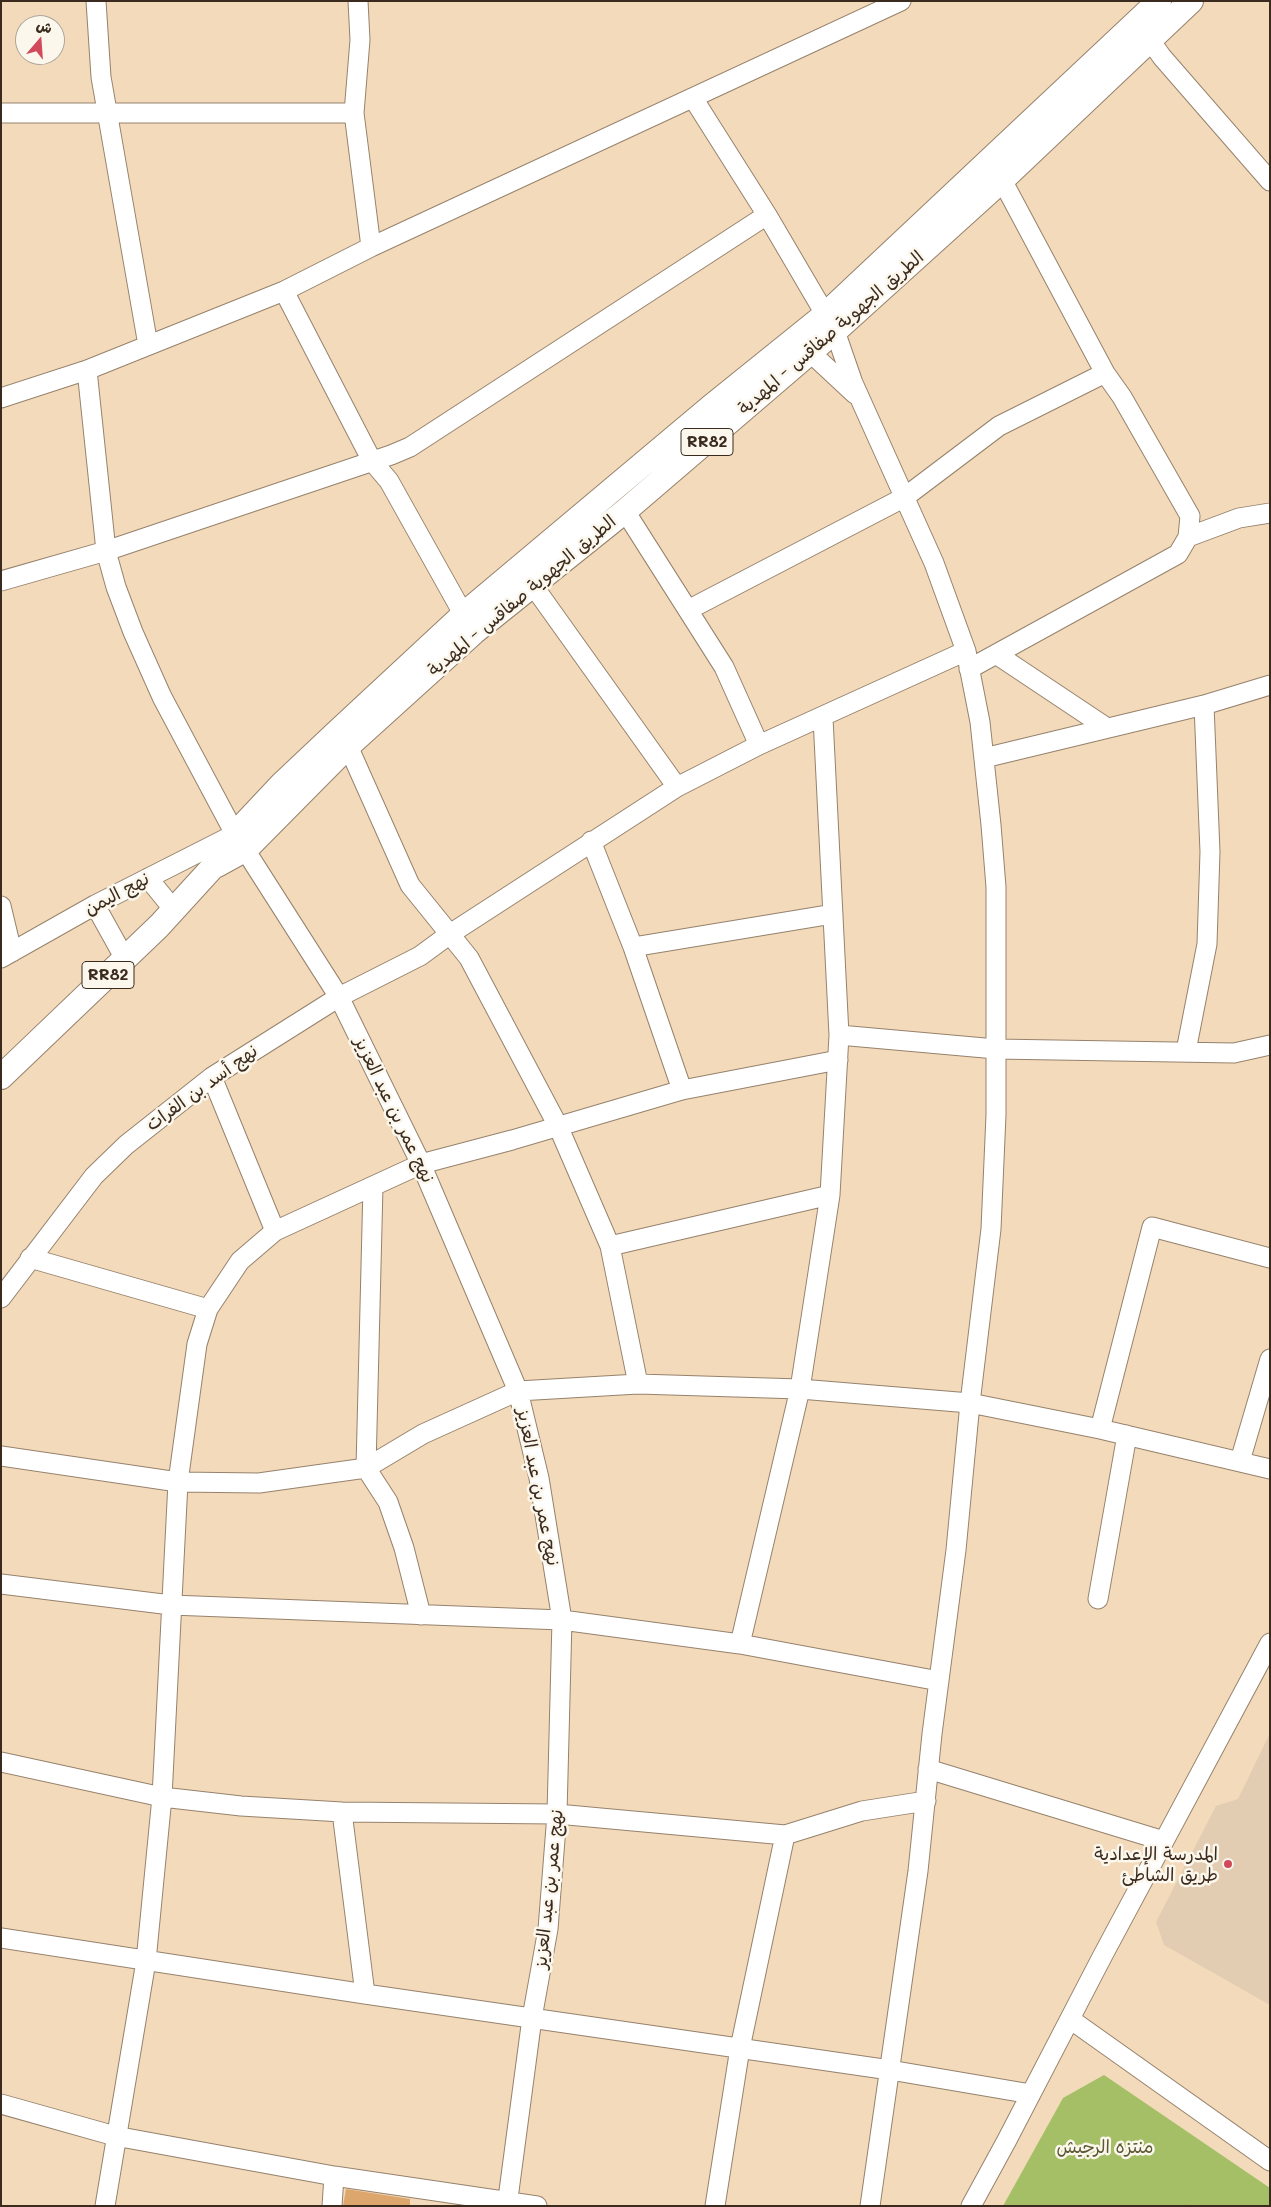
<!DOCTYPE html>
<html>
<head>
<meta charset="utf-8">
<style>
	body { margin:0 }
	#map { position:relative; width:1271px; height:2207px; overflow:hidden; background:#f2dabb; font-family:Mali,"Playpen Sans Arabic",sans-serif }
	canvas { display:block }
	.frame { position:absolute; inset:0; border:2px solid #3b2a1e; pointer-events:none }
	.north { position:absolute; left:15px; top:15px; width:50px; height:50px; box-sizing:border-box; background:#fbf7ec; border:1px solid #aea59a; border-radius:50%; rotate:18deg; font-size:14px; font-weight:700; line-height:20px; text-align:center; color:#3b2a1e }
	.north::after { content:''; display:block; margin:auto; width:18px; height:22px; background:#d1495b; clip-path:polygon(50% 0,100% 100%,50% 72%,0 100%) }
</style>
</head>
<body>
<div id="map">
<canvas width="1271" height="2207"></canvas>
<div class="frame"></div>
<div class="north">ش</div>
</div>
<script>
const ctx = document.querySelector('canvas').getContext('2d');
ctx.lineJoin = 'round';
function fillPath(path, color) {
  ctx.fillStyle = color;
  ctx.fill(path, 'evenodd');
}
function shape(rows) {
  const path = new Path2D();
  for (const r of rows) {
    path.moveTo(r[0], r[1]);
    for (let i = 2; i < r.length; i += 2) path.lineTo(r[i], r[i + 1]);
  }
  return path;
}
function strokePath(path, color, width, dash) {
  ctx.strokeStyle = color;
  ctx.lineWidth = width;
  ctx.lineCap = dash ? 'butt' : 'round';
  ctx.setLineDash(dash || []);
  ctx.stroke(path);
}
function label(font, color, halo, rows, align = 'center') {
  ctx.font = font + ' Mali,"Playpen Sans Arabic",sans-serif';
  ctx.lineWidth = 5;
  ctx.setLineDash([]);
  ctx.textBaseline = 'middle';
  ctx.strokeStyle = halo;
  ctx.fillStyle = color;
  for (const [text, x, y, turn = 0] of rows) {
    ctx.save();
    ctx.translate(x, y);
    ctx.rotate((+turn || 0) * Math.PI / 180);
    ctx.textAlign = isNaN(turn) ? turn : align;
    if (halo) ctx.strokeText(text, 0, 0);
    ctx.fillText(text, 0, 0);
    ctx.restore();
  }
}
const built = shape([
	[1270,1733,1270,2005,1164,1945,1156,1922,1216,1806,1238,1799]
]);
const green = shape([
	[1104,2075,1270,2188,1270,2206,1003,2206,1063,2098]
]);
const building = shape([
	[346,2189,410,2199,410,2206,343,2206]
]);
const path = shape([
	[1187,2206,1188,2204]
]);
const minor = shape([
	[96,1,101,77,148,345],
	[1142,29,1162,57,1270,181],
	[693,98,767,215,835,331,853,383,934,563,966,651,980,722,991,825,996,887,996,1115,991,1229,970,1403,956,1550,932,1734,918,1871,870,2206],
	[1,113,354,113,371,247],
	[354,113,360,40,358,1],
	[284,291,372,461,389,481,470,626],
	[802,341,811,353,855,394],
	[87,370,106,551,116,587,133,632,162,697,235,834,339,997,421,1164,518,1391,539,1478,562,1620,557,1814,548,1929,532,2018,507,2206],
	[1,398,87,370,284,291,371,247,901,1],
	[625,511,724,667,759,745],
	[1188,537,1239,518,1270,513],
	[1,581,106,551,391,455,410,447,767,215],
	[532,584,677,787],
	[688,610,905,497,999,426,1105,373,1002,180],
	[996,654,1107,728],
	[969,669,1178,554,1188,537,1190,516,1122,397,1105,373],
	[348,746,410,885,469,958,558,1126,610,1246,638,1384],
	[984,758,1204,705,1270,685],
	[591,841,633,947,682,1090],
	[148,878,174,910],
	[95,905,125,959],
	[1,906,12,952],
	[633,947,833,914],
	[1,958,95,905,235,834],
	[839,1035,996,1049,1234,1053,1270,1045],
	[1186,1051,1207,944,1210,852,1204,705],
	[212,1077,275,1231],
	[373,1186,366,1468,388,1502,404,1548,421,1615],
	[610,1246,830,1195],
	[30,1258,208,1309],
	[1,1298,94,1176,126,1145,212,1077,339,997,420,956,450,934,677,787,759,745,966,651],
	[1100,1429,1152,1227,1270,1258],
	[1,1456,178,1482,259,1483,366,1468,423,1434,518,1391,638,1384,800,1389,970,1403,1100,1429,1270,1469],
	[1240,1461,1270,1359],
	[1,1584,171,1605,562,1620,740,1644,939,1681],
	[1098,1599,1127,1435],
	[740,1644,800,1389,830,1195,839,1035,823,718],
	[1,1762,162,1797,241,1806,342,1812,557,1814,785,1835,740,2048,715,2206],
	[928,1769,1164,1841],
	[342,1812,365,1994],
	[785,1835,862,1811,926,1801],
	[1,1938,365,1994,890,2070,1031,2094],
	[1070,2019,1270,2161],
	[1,2104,115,2136,334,2176,537,2206],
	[105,2206,146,1961,162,1797,178,1482,197,1344,208,1309,240,1261,275,1231,421,1164,512,1140,682,1090,838,1060],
	[332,2206,334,2176],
	[971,2206,1007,2140,1103,1955,1270,1643]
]);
const major = shape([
	[217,865,246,849,348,746,474,632,625,511,835,331,1002,180,1191,1],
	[1,1077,159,926,211,869,235,834,282,784,335,734,463,615,712,406,826,314,1159,1]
]);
const markers = [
	[1228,1864,5,"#d1495b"]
];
const shields = [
	[707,442,52],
	[108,975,52]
];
const shieldNames = [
	["RR82",707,442],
	["RR82",108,975]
];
const streetNames = [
	["الطريق الجهوية صفاقس - المهدية",831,333,-41],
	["الطريق الجهوية صفاقس - المهدية",522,596,-40],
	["نهج اليمن",117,894,-28],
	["نهج أسد بن الفرات",202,1088,-36],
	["نهج عمر بن عبد العزيز",394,1110,64],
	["نهج عمر بن عبد العزيز",538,1487,79],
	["نهج عمر بن عبد العزيز",549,1889,-84]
];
const poiNames = [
	["المدرسة الإعدادية",1218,1854],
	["طريق الشاطئ",1218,1875]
];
const parkNames = [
	["منتزه الرجيش",1105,2147]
];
fillPath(built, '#e3cdb2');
fillPath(green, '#a4bf65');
fillPath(building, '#dda66d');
strokePath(minor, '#96826c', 21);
strokePath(major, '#96826c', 26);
strokePath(path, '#96826c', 3, [1, 4]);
strokePath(minor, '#fff', 19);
strokePath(major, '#fff', 24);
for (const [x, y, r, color] of markers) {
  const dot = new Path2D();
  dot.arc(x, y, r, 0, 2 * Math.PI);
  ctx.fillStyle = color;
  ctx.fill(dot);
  strokePath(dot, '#fbf7ec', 2);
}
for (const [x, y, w] of shields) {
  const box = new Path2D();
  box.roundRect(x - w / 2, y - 13.5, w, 27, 4);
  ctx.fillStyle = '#fbf7ec';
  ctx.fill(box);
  strokePath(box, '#3b2a1e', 1);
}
label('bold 16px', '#3b2a1e', null, shieldNames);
label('18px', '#3b2a1e', '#fbf7ec', streetNames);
label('18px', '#3b2a1e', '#fbf7ec', poiNames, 'right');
label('18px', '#5a5733', '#fbf7ec', parkNames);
</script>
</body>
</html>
